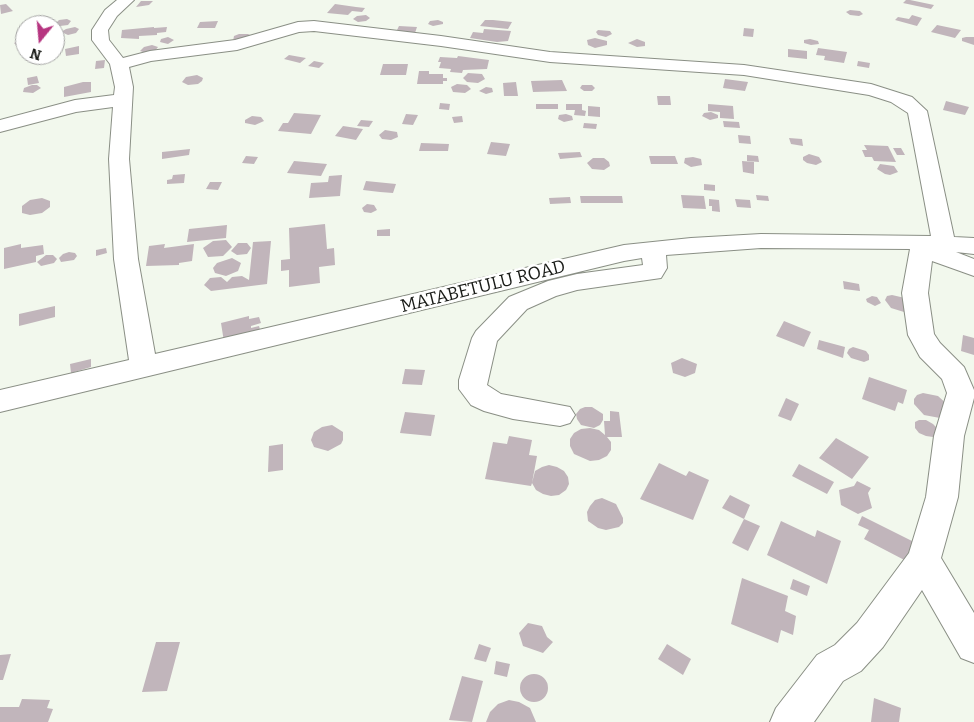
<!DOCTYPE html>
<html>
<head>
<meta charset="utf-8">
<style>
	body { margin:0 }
	#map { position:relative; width:974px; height:722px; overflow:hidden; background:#f2f8ed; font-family:Bitter,serif }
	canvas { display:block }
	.north { position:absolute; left:15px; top:15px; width:50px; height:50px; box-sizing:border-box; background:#fff; border:1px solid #a3a3a2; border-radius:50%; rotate:197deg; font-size:14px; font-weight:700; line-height:20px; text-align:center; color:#181a16 }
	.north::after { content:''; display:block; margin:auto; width:18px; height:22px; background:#b63580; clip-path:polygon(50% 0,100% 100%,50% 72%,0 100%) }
</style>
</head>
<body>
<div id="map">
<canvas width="974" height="722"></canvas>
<div class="north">N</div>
</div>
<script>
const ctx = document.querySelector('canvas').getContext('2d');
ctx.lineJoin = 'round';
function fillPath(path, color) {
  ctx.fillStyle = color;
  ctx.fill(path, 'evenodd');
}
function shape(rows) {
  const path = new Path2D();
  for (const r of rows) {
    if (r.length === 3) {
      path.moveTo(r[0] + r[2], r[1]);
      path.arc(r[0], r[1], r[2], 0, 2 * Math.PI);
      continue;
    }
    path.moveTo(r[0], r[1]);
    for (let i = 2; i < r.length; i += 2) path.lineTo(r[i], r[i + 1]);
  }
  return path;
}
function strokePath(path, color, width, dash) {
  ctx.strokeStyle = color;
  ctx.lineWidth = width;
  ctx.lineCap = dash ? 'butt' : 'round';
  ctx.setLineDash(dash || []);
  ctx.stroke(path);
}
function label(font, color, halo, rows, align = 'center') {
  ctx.font = font + ' Bitter,serif';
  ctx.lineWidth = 5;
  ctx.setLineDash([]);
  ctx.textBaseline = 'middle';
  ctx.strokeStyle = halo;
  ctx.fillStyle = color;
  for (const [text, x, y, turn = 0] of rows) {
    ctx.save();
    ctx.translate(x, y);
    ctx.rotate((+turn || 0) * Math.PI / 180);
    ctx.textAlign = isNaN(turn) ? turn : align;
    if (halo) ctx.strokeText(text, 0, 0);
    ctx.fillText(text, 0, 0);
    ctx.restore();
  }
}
const building = shape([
	[906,0,910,0,934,5,931,9,903,3],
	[141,1,153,1,149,5,136,7],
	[6,4,13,11,1,14,0,5],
	[335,4,356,7,365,8,362,12,352,11,348,15,327,13],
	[850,10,860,11,863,14,859,16,850,15,846,12],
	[366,15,370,18,366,21,358,22,353,19,357,16],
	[912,15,922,18,917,26,895,20,898,17,909,19],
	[67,19,71,21,68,25,60,26,55,24,59,20],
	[438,20,443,22,443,24,433,26,428,24,430,21],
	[485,20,493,20,512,22,508,29,480,26],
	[218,21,215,28,197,28,200,22],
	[937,25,961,30,955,38,931,32],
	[399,26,417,27,415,33,396,32],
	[75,27,79,29,76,33,68,35,61,32,66,29],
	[154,27,154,28,167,27,166,32,157,33,157,35,139,36,139,39,121,38,122,30],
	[744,28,754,29,753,37,743,36],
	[484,29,511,31,508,41,497,42,470,38,473,32,483,33],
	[598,30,610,31,612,34,606,37,598,35,596,32],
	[239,34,248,34,252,36,233,41,234,36],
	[25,37,25,45,16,45,14,43],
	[168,37,174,40,168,44,160,42,161,39],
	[966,37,974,37,974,45,962,41,962,38],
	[595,38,607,41,607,45,595,48,588,45,587,40],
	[637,39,645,42,645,46,637,47,628,43],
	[810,39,818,41,819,44,811,45,804,43,804,40],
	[152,45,158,47,155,51,146,53,140,51,144,47],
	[79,46,79,54,66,56,65,49],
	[818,48,847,52,844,63,824,60,825,56,816,55],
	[788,49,807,51,807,59,788,57],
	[289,55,306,58,300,63,284,59],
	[458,56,489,60,487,69,463,70,462,73,450,72,451,69,439,68,441,62,438,62,440,57,457,58],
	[105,60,104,68,95,69,96,61],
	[314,61,324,63,319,68,308,66],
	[858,61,870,63,869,68,857,66],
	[383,64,408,64,406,75,380,75],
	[419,71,429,71,429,74,443,74,443,78,447,78,447,81,443,81,443,84,417,84],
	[468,73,482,74,485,79,478,83,467,82,463,78],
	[197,75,203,78,202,81,198,84,188,85,182,82,186,77],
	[37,76,39,83,28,85,27,78],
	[725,79,748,82,745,91,723,88],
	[562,80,567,91,533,92,531,81],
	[83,82,91,82,91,92,64,97,64,87],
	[516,82,518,96,504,96,503,83],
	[457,84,467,85,471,89,465,93,453,92,451,87],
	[32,85,37,85,41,88,33,93,23,92,24,88],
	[582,85,592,85,595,88,592,91,584,91,580,88],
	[486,87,492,88,493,92,486,94,479,91],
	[657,96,670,96,671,105,658,105],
	[946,101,969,107,965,115,943,110],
	[440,103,450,104,449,110,439,109],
	[536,104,558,104,558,109,536,109],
	[566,104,582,104,582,110,586,111,585,116,574,115,575,110,566,110],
	[708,104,733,106,734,119,720,118,720,112,708,111],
	[588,106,600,107,600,117,588,116],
	[711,112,718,115,718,118,710,120,702,116,704,113],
	[294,113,321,115,311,134,278,131,283,123,288,123],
	[406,114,418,115,413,125,402,124],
	[566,114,572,116,573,120,564,122,558,119,559,115],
	[252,116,261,117,264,121,255,125,245,123,245,120],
	[462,116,463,122,454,123,452,117],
	[361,120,373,121,369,127,357,126],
	[723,121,739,122,740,128,724,127],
	[584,123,597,124,596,129,583,128],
	[343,126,363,129,356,140,335,136],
	[385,130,397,132,398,137,391,140,382,139,379,135],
	[738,135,750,136,751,144,739,143],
	[789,138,802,139,803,146,791,144],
	[491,142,510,144,506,156,487,154],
	[421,143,449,144,448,151,419,151],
	[864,145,888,146,896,162,874,161,872,157,865,157,862,150,867,150],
	[893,148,901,148,905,155,897,155],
	[190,149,189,155,162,159,162,152],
	[580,152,582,157,560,159,558,153],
	[809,154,819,157,822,162,816,165,807,163,803,160,803,157],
	[747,155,758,156,759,162,747,161],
	[246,156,258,157,254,164,242,163],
	[649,156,675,156,678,164,651,164],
	[693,157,701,159,702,165,691,167,684,163,685,158],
	[593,158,604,158,609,162,610,166,604,170,592,169,587,163],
	[294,161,327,164,321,176,287,173],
	[742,161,754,162,754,174,743,172],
	[880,164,894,166,898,172,890,175,885,174,877,169],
	[185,174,184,183,167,184,167,180,172,179,173,175],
	[342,175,340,196,309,198,311,183,328,182,329,176],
	[366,181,396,184,393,193,380,192,363,190],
	[210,182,222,182,218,190,206,189],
	[704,184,715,185,715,191,704,190],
	[681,195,704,196,706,209,683,208],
	[756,195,768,196,769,201,757,200],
	[580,196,622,196,623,203,581,203],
	[570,197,571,203,550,204,549,198],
	[42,198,50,201,50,207,42,213,30,215,22,213,22,206,30,200],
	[709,199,719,200,720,212,712,211,712,206,709,206],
	[735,199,750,200,751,208,737,207],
	[367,204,374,205,377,210,371,213,364,212,362,208],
	[325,224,327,249,334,248,335,265,319,267,320,283,289,287,289,270,281,271,281,260,290,259,289,228],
	[227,225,226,238,187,242,189,229],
	[390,229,390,236,377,236,377,230],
	[226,240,232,247,223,256,208,257,203,248,213,241],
	[271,241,267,284,211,291,204,285,210,278,221,277,227,282,232,277,242,276,249,280,253,242],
	[238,243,247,243,251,248,247,254,237,255,231,251],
	[21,244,21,248,43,245,44,254,36,256,36,262,4,269,4,248],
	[165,244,164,248,194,244,192,261,179,263,179,265,146,266,149,246],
	[106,248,107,253,96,256,96,250],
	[69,252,75,253,77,256,74,260,61,262,59,258,63,254],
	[46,255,53,255,57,259,54,263,41,266,37,262],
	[232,258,241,263,238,271,226,276,215,273,213,268,217,263],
	[843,281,859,284,860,291,844,289],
	[892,295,905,298,909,310,904,312,891,308,885,300,887,296],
	[872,296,877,297,881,303,875,306,867,302,866,299],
	[55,306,55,317,19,326,19,314],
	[249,316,249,319,259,317,261,323,251,326,251,328,259,326,261,333,224,342,221,323],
	[784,321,811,332,804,347,776,336],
	[963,335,974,338,974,355,961,351],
	[819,340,845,347,843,358,817,349],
	[853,347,866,351,869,355,869,360,864,362,851,358,847,353,849,349],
	[682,358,697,364,695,373,685,377,673,373,671,363],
	[91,359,91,367,71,373,70,364],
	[405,369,425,370,422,385,402,384],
	[869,377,907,390,903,404,898,402,895,411,862,399],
	[923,393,938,396,949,406,940,418,924,415,914,404,914,399,917,395],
	[786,398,799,404,791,421,778,416],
	[585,407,592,407,603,414,603,420,600,425,594,428,581,425,577,419,576,414,580,409],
	[610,411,619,412,622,437,607,437,611,442,611,450,607,456,599,460,590,461,574,454,570,446,570,439,574,433,581,429,590,428,599,430,605,435,604,421,610,421],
	[405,412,435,415,431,436,400,433],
	[919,420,926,420,933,424,938,429,937,434,933,437,926,436,919,433,915,428,915,422],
	[332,425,343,432,343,440,341,444,328,451,314,447,311,440,314,432,322,427],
	[509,436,532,440,529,455,537,456,532,483,535,471,542,467,549,465,557,467,564,471,568,477,569,484,566,490,559,495,551,496,543,494,536,490,532,483,531,486,485,479,493,442,507,444],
	[836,438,869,457,852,479,819,458],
	[283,444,283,470,268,472,269,446],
	[659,463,686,476,689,471,709,480,693,520,640,499],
	[799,464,834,482,827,494,792,476],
	[857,481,871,488,868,493,872,508,858,514,841,505,839,490,854,486],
	[730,495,750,505,744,519,760,526,748,551,732,543,744,519,722,508],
	[602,498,616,504,623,518,623,523,619,527,606,530,598,528,588,521,587,512,590,506,595,500],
	[862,516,920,545,912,564,864,539,869,530,858,525],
	[781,521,815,537,817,530,841,541,827,584,767,555],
	[742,578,788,596,785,611,796,616,793,635,781,630,778,643,731,624],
	[793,579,810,586,807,596,790,589],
	[528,623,542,626,547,637,553,642,543,653,523,646,519,633],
	[156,642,180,642,167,691,142,692],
	[479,644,491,648,486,662,474,659],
	[667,644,691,659,683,675,658,659],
	[11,654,3,680,0,680,0,655],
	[496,661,510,664,507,677,494,674],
	[534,688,14],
	[462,676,483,681,472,722,449,720],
	[874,698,901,708,899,722,871,722],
	[22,699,50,700,47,708,53,709,48,722,0,722,0,707,19,707],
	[509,700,519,702,530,708,536,722,486,722,490,712,498,704]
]);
const minor = shape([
	[117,0,134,0,117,16,108,30,109,40,123,58,150,51,235,40,298,22,314,21,441,36,550,52,744,65,871,84,912,97,927,111,954,237,974,238,974,254,956,252,974,259,974,276,932,261,928,293,934,334,940,343,964,367,974,390,974,398,964,436,958,497,941,558,974,613,974,663,961,658,922,590,883,647,861,671,843,681,814,722,770,722,776,708,817,655,835,645,857,623,909,553,926,497,934,436,947,393,942,379,920,357,908,335,902,293,910,249,761,248,666,255,667,268,661,278,577,290,556,296,527,309,497,341,487,385,501,394,570,407,575,415,570,423,560,426,513,419,484,411,471,405,459,389,459,380,472,338,476,331,509,297,548,281,577,274,643,265,642,258,624,261,0,412,0,390,129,360,114,259,109,159,113,107,76,112,0,132,0,120,75,100,114,95,115,87,110,64,92,40,92,30,105,10,117,0],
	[314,31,441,46,550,62,744,75,869,95,891,102,908,113,931,236,761,234,691,238,624,245,155,354,138,259,129,159,133,87,129,67,151,61,237,50,299,32,314,31]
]);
const streetNames = [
	["MATABETULU ROAD",483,287,-14]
];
fillPath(building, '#c1b5bb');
strokePath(minor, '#8a8f85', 2);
fillPath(minor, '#fff');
label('18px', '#181a16', '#fff', streetNames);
</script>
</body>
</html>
